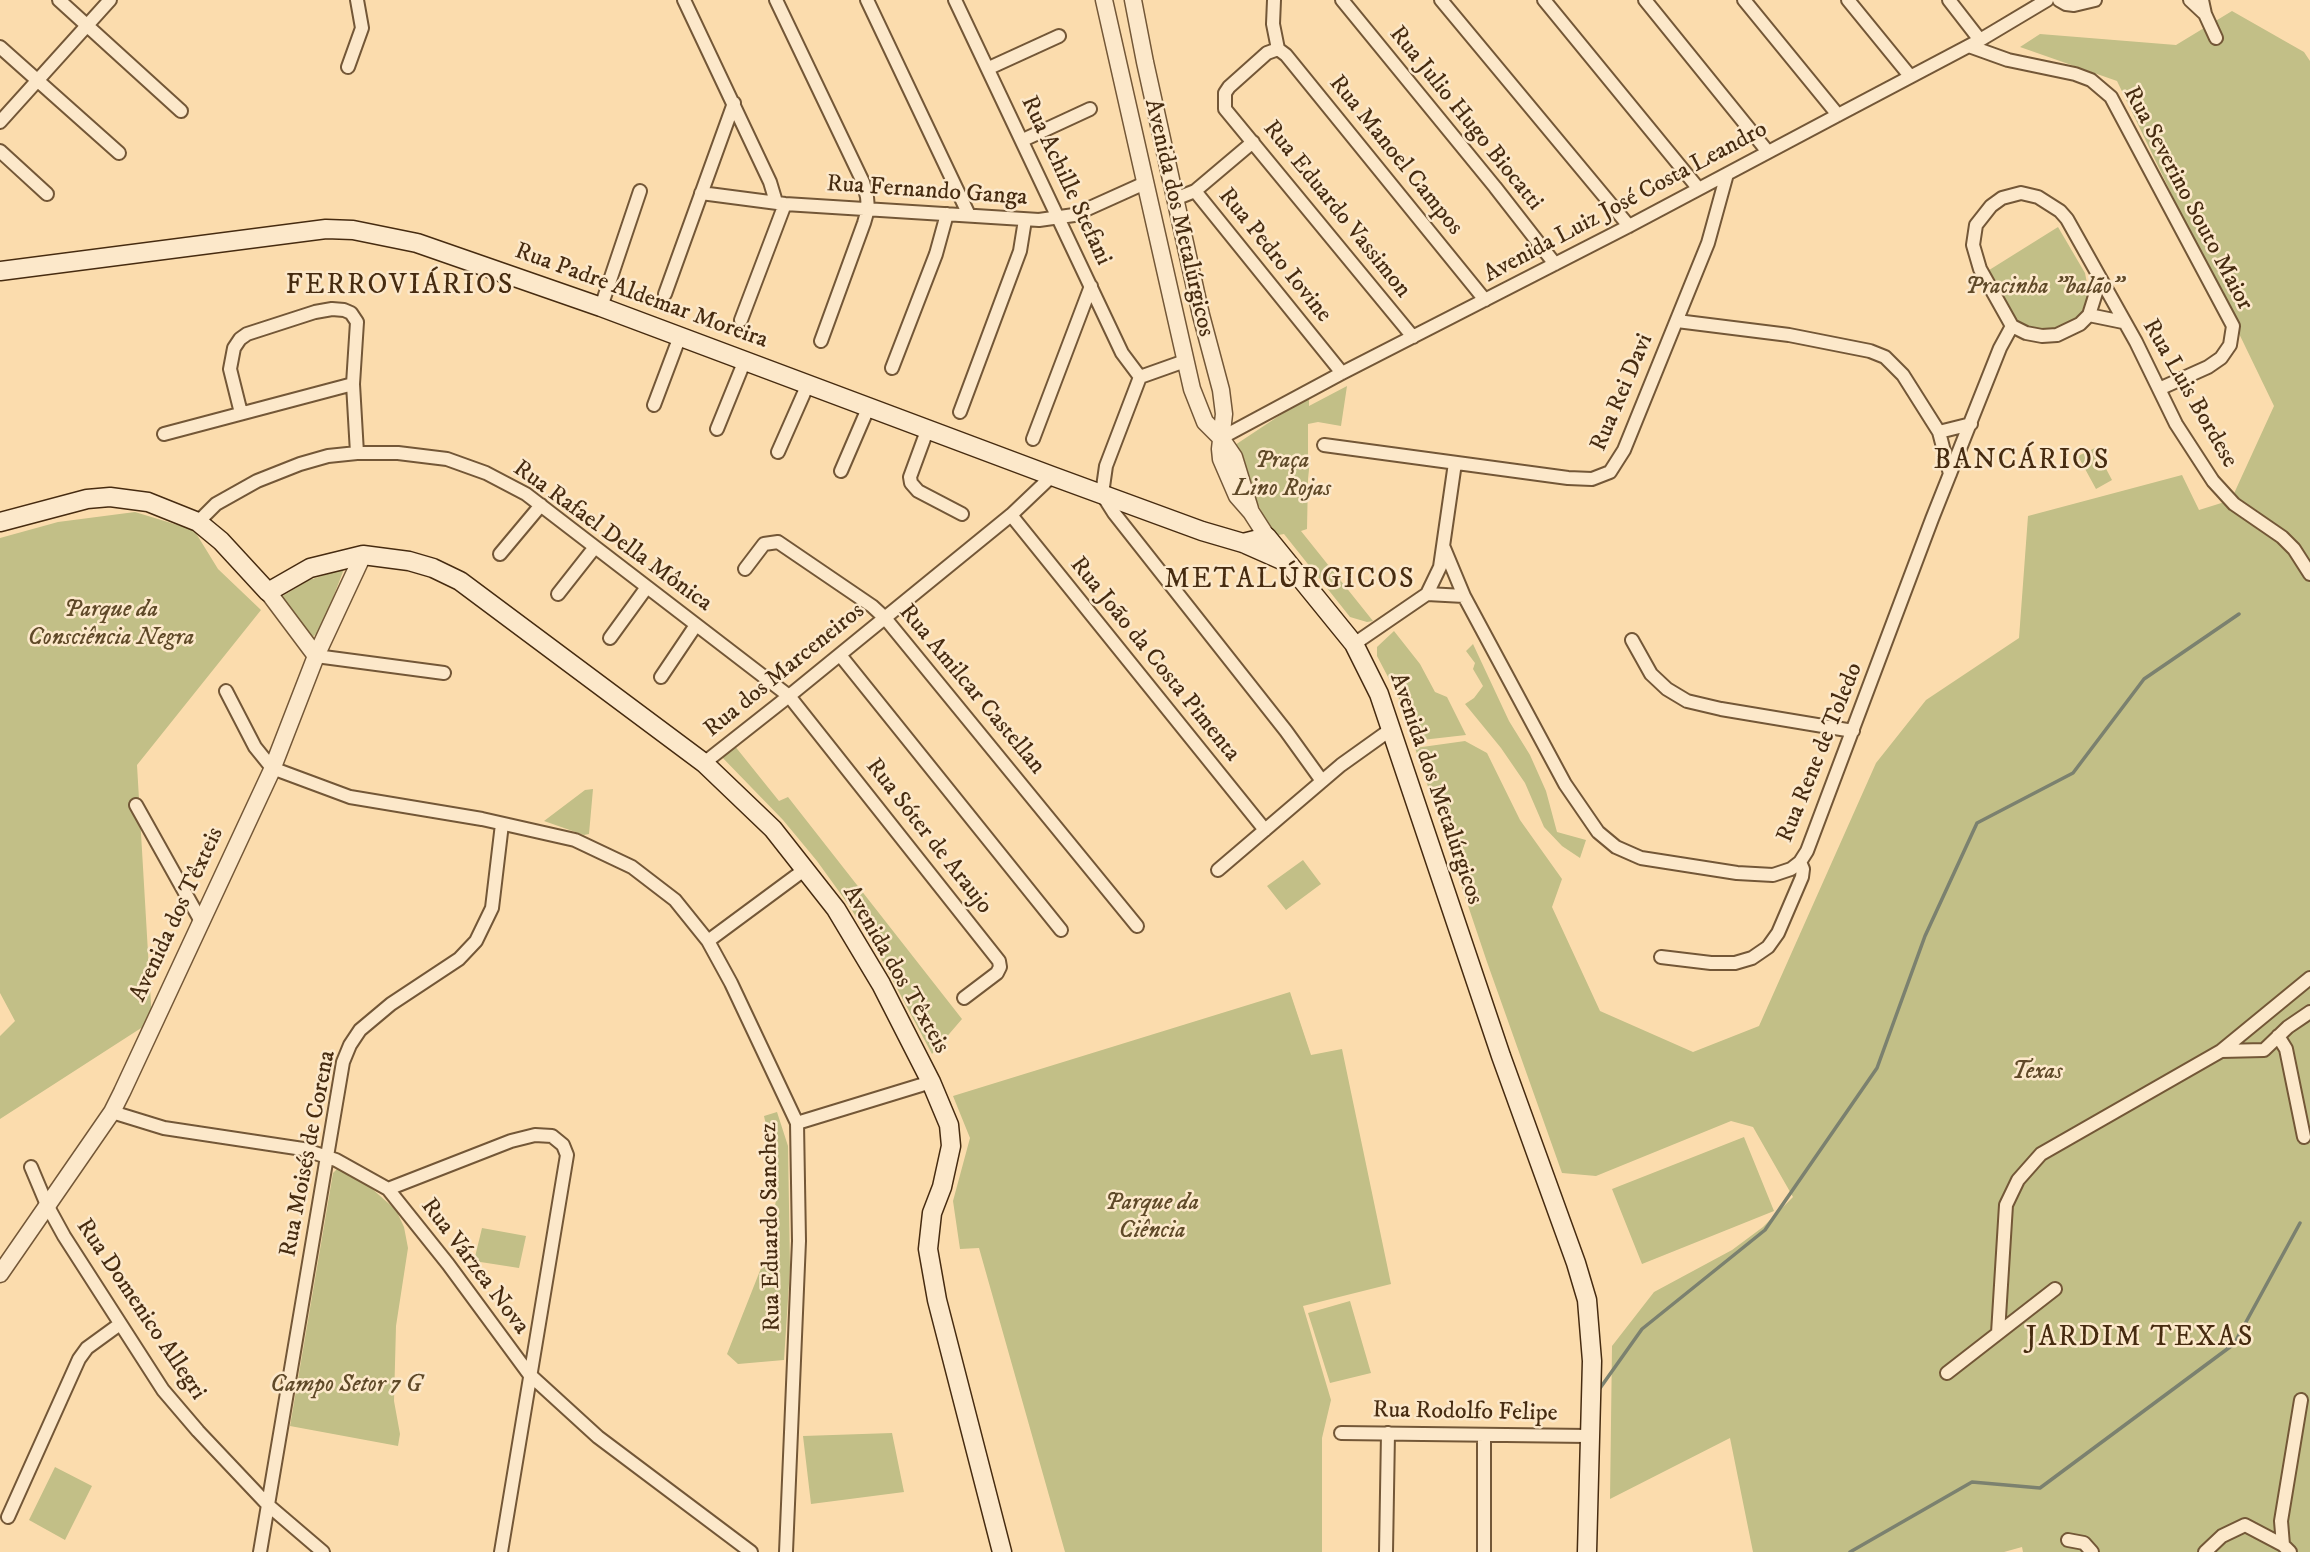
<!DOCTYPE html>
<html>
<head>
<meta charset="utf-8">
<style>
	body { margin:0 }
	canvas { display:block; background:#fbdcad }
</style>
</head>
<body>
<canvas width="2310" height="1552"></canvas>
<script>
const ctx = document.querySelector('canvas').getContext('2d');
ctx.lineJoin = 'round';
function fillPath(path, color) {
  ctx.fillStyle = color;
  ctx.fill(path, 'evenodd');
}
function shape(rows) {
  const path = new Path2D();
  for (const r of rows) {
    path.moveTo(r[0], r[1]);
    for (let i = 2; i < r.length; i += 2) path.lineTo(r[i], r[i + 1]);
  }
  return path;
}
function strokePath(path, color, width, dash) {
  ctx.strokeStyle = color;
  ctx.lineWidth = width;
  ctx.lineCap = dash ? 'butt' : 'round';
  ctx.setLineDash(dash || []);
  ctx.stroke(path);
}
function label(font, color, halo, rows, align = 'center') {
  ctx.font = font + ' "IM FELL DW Pica",serif';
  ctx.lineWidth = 5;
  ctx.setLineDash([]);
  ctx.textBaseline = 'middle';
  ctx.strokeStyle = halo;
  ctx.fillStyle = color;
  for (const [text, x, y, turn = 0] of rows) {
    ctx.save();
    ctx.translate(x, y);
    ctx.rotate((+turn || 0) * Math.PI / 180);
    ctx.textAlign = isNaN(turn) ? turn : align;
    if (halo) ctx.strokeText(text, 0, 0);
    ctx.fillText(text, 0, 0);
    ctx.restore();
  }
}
const green = shape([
	[2232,11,2304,52,2310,61,2310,1552,2023,1552,2022,1547,2004,1552,1753,1552,1730,1438,1610,1499,1612,1346,1654,1292,1732,1250,1763,1227,1793,1197,1753,1127,1731,1121,1596,1176,1562,1173,1487,962,1415,748,1465,741,1487,753,1520,820,1562,879,1552,907,1600,1011,1693,1052,1759,1026,1876,763,1926,700,2019,638,2028,516,2182,475,2199,510,2231,500,2274,406,2117,81,2020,47,2040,34,2176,45],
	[2058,227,2085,273,2087,283,2087,298,2081,314,2074,324,2063,331,2037,333,2014,322,1986,272],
	[1347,386,1341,426,1318,422,1308,424,1308,460,1310,460,1308,479,1307,529,1301,531,1373,621,1367,622,1350,617,1284,534,1273,536,1243,472,1235,445,1309,396,1309,406],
	[2095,448,2112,480,2096,489,2078,456],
	[135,512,194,530,218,569,261,610,137,765,152,1021,0,1119,0,1036,15,1021,0,993,0,538,58,522],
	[344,569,321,629,313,637,281,597,309,580],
	[1394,631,1420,664,1435,692,1447,697,1466,735,1413,741,1398,696,1377,656,1377,647],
	[1473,644,1509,721,1530,755,1546,791,1557,832,1586,840,1580,858,1562,846,1544,827,1525,783,1501,748,1465,704,1474,698,1483,686,1473,669,1475,663,1466,651],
	[734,745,779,801,788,797,962,1019,932,1054,876,949,848,904,817,861,783,820,718,753],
	[593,789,589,834,584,835,544,821,585,790],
	[1303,860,1321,884,1286,910,1267,886],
	[1290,992,1311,1055,1342,1049,1391,1284,1303,1306,1331,1400,1322,1438,1322,1552,1065,1552,979,1248,960,1249,953,1201,970,1138,953,1096],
	[777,1112,788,1146,790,1268,784,1360,738,1364,727,1354,767,1253,776,1200,771,1149,764,1116],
	[1744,1137,1774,1211,1642,1264,1612,1189],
	[338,1168,361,1179,396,1210,404,1227,408,1248,396,1326,394,1401,400,1434,398,1446,290,1426,333,1173],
	[482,1228,526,1236,519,1268,474,1261],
	[1350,1301,1371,1373,1330,1383,1308,1313],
	[892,1433,904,1492,811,1504,803,1436],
	[55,1467,92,1486,65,1540,29,1520]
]);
const stream = shape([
	[1598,1391,1642,1329,1765,1230,1877,1068,1925,936,1977,823,2073,773,2144,679,2239,614],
	[1850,1552,1972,1482,2040,1488,2234,1344,2300,1223]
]);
const minor = shape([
	[59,0,181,111],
	[684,0,770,182,776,202],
	[776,0,863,182,867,197,868,209,864,223,821,341],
	[867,0,969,215],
	[955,0,1122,353,1140,377],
	[1274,0,1273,24,1278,49],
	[1342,0,1495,187,1555,264],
	[1441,0,1629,226],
	[1544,0,1698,188],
	[1645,0,1768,152],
	[1744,0,1838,115],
	[1848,0,1910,76],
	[1949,0,1980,40],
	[2059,0,2066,4,2074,5,2095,0],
	[2190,0,2205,14],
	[2202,0,2205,14,2216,38],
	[1969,46,2008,60,2075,74,2091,80,2111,97,2233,326,2230,345,2221,358,2208,367,2159,389],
	[0,47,119,153],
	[348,67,362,28,357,0],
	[989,68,1059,36],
	[0,122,110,0],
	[1023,140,1090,109],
	[0,151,47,194],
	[1195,191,1342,373],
	[701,193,785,204,1039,220,1074,215,1145,183],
	[1175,199,1195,191,1253,142],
	[2100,280,2089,315,2080,324,2057,335,2042,336,2026,333,2012,326,1980,269,1973,245,1976,225,1991,206,2002,198,2021,193,2038,197,2060,211,2067,219,2136,342,2176,424,2213,481,2234,504,2282,537,2294,549,2310,574],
	[665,294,734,103],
	[601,307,640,191],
	[2089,315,2123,322],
	[741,320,785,204],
	[1677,321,1789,335,1870,351,1885,357,1903,375,1939,432,1950,474],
	[1413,337,1225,109,1225,93,1229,87,1267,53,1278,49,1286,55,1485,300],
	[892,368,936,254,947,214],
	[1140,377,1106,466,1102,494,1114,513,1286,731,1322,781],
	[1140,377,1185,361],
	[654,405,680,336],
	[960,412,1020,251,1025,220],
	[241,413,230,369,234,348,240,339,247,334,315,312,332,309,344,310,351,313,357,322,353,384,357,453],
	[928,428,910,477,911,483,918,491,962,514],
	[717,429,745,360],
	[1939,432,1971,424],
	[164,434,353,384],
	[1221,438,1342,373,1629,226,1838,115,1980,40,2047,0],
	[1033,439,1091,286],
	[1324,445,1568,478,1592,479,1610,472,1624,450,1708,243,1727,174],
	[778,452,808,384],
	[841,471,869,406],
	[1011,515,1265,830],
	[198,522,216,504,257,481,300,464,328,456,357,453,398,453,447,459,486,473,526,494,789,696,999,961,1000,967,997,973,964,998],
	[1444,548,1464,596],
	[500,554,541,505],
	[745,569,764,544,778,542,872,606,885,618,1137,926],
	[558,594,595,547],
	[1427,594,1464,596,1565,784,1598,832,1616,847,1641,858,1737,873,1773,875,1791,869,1800,862,1807,851,1932,519,2000,348,2012,326],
	[610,638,647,587],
	[1632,640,1651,674,1667,689,1687,701,1721,709,1853,731],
	[1354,644,1427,594,1440,567,1455,463],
	[840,655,1061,930],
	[316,656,444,673],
	[661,677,696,625],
	[226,691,255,747,272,768,350,797,482,819,575,840,632,867,675,900,708,941,731,983,797,1123,799,1241,786,1552],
	[704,763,789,696,1011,515,1052,476],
	[136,805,202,923],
	[1218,870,1341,765,1390,730],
	[708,941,804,870],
	[1661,957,1711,963,1735,963,1752,958,1768,947,1778,933,1802,877,1803,869,1800,862],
	[2278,1036,2286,1049,2304,1137],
	[2221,1051,2264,1050,2288,1027,2310,1012],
	[112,1112,164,1128,303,1149,336,1160,388,1189,448,1264,529,1374,598,1437,751,1552],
	[797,1123,931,1082],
	[31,1167,47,1205,64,1236,163,1390,198,1431,268,1505,323,1552],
	[388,1189,511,1141,535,1135,552,1136,563,1145,567,1155,501,1552],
	[1998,1333,2006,1205,2018,1180,2041,1154,2221,1051,2310,978],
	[1947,1373,2055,1289],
	[1341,1433,1588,1436],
	[8,1517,79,1359,87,1348,120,1324],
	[2068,1540,2084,1543,2092,1552],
	[260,1552,343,1062,350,1045,360,1030,391,1004,459,959,476,941,492,908,502,824],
	[1386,1552,1388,1433],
	[1484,1552,1484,1435],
	[2205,1552,2222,1536,2245,1525,2283,1545],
	[2290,1552,2283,1545,2281,1521,2301,1400]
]);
const tertiary = shape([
	[1104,0,1192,389,1205,422,1221,438,1234,457,1250,509],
	[1133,0,1145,62,1201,315,1221,390,1224,414,1220,449,1221,459,1237,496,1251,512,1267,537],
	[268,592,316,656],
	[0,1274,112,1112,122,1092,271,772,316,656,363,555]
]);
const secondary = shape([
	[0,271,326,229,353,230,417,243,601,307,1052,476,1202,531,1243,543,1286,562],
	[0,522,87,499,110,497,148,502,198,522,221,541,268,592,310,568,363,555,409,561,433,568,460,581,704,763,773,829,836,909,881,984,931,1082,949,1125,951,1146,942,1187,932,1213,928,1249,937,1300,1002,1552],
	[1243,543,1267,537,1354,644,1379,694,1501,1056,1576,1263,1587,1300,1592,1361,1587,1552]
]);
const streetNames = [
	["Rua Julio Hugo Biocatti",1465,119,51],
	["Rua Manoel Campos",1395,156,51],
	["Rua Achille Stefani",1065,181,65],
	["Rua Fernando Ganga",927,192,4],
	["Rua Severino Souto Maior",2187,199,62],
	["Avenida Luiz José Costa Leandro",1626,203,-28],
	["Rua Eduardo Vassimon",1336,210,51],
	["Avenida dos Metalúrgicos",1178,218,77],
	["Rua Pedro Iovine",1274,256,51],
	["Rua Padre Aldemar Moreira",641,297,20],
	["Rua Rei Davi",1623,393,-67],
	["Rua Luis Bordese",2189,394,60],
	["Rua Rafael Della Mônica",612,537,36],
	["Rua João da Costa Pimenta",1154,660,51],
	["Rua dos Marceneiros",785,671,-39],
	["Rua Amilcar Castellan",971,690,50],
	["Rua Rene de Toledo",1821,753,-68],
	["Avenida dos Metalúrgicos",1435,789,71],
	["Rua Sóter de Araujo",928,837,52],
	["Avenida dos Têxteis",178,915,-65],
	["Avenida dos Têxteis",895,970,60],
	["Rua Moisés de Corena",309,1154,-79],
	["Rua Eduardo Sanchez",772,1227,-91],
	["Rua Várzea Nova",474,1267,53],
	["Rua Domenico Allegri",140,1310,56],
	["Rua Rodolfo Felipe",1465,1413,1]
];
const parkNames = [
	["Pracinha \"balão\"",2044,288],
	["Praça",1282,462],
	["Lino Rojas",1282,490],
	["Parque da",111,611],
	["Consciência Negra",111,639],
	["Texas",2037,1073],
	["Parque da",1152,1204],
	["Ciência",1152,1232],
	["Campo Setor 7 G",346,1386]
];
const quarterNames = [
	["FERROVIÁRIOS",400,287],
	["BANCÁRIOS",2022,462],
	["METALÚRGICOS",1290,581],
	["JARDIM TEXAS",2140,1339]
];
fillPath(green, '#c2bf87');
strokePath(stream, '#7b816f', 3.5);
strokePath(minor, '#735737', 16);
strokePath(tertiary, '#735737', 19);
strokePath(secondary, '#462b10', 21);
strokePath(minor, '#fce8ca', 12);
strokePath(tertiary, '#fce8ca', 16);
strokePath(secondary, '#fce8ca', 18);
label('24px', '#462b10', '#fce8ca', streetNames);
label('italic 24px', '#5f4928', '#fce8ca', parkNames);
ctx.letterSpacing = '2px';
label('28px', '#462b10', '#fce8ca', quarterNames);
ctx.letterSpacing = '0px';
</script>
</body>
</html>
